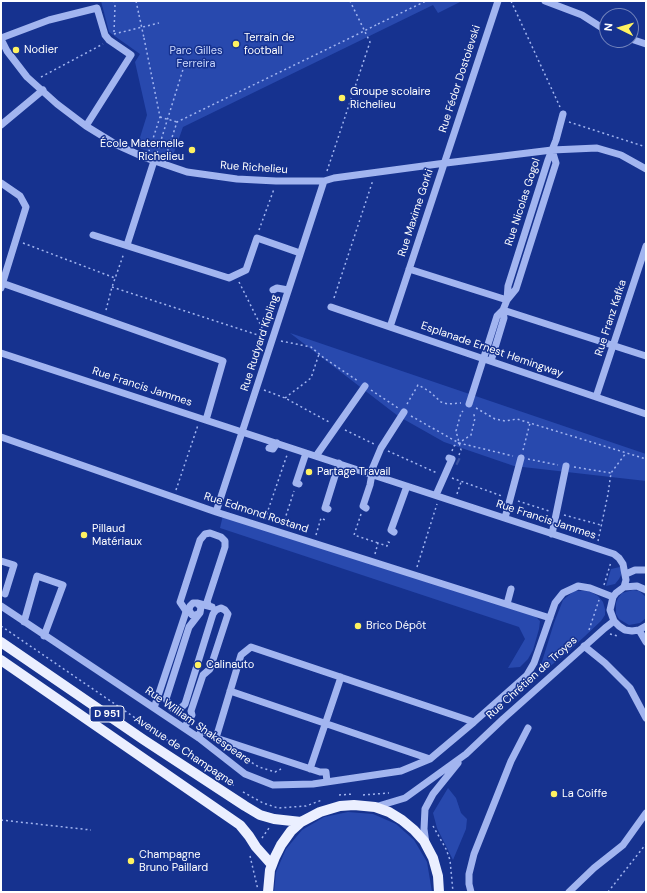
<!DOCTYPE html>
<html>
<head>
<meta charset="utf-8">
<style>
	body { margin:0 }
	#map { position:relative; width:647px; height:893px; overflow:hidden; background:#16328f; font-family:"DM Sans",sans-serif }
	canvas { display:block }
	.frame { position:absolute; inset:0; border:2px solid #fff; pointer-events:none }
	.north { position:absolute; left:599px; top:8px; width:40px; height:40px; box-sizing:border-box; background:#16328f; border:1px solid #7384bc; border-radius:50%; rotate:275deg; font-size:11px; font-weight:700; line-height:16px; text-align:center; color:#fff }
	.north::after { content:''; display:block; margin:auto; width:14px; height:18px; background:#fff261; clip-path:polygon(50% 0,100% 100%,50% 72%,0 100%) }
</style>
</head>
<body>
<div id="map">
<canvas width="647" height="893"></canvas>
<div class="frame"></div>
<div class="north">N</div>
</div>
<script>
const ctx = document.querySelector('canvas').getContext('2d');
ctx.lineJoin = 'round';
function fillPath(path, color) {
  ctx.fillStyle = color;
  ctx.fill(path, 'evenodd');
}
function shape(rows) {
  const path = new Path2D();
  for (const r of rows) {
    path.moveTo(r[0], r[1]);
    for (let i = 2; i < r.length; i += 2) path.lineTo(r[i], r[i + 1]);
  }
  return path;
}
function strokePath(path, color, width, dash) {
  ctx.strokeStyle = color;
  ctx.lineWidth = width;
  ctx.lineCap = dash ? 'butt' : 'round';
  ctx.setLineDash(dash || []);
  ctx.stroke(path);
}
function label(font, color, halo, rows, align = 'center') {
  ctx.font = font + ' "DM Sans",sans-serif';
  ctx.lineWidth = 3;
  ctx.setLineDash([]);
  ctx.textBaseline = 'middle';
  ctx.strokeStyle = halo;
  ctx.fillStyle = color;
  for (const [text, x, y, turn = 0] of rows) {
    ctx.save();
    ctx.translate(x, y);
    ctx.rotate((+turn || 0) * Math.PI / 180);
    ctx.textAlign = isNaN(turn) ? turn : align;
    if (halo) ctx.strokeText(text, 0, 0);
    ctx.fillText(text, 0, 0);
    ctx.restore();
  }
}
const green = shape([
	[101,1,462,1,438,13,433,5,183,127,171,161,137,147,147,115,135,62,140,54,109,32],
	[290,333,646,454,646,481,514,466,444,442,398,416],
	[224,511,535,616,540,621,539,629,533,650,528,659,520,667,508,668,525,639,519,627,220,528],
	[620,567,622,573,619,579,615,584,606,586,611,569],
	[633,590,639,591,646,597,646,618,640,623,629,625,619,619,616,614,616,603,618,598,622,593],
	[574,591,589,591,598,596,603,602,605,609,605,615,601,621,568,652,539,675,540,668,554,623,563,600],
	[448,788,456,798,461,813,467,819,466,829,453,860,437,828,433,813],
	[348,812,373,814,396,824,414,840,427,862,432,892,274,892,276,872,286,849,302,830,324,817]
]);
const minorTunnel = shape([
	[457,461,459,462]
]);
const path = shape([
	[136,1,139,15],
	[511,1,560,107],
	[378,24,426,1],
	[114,32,115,6,114,1],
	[114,34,159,23],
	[144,38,160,117,149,151],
	[41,77,103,44],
	[160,117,177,122],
	[569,122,646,147],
	[157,153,185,63],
	[166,156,177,122,352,37],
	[327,171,370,42,350,1],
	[259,230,274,189],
	[23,243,115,278],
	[239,282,265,334],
	[112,287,264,337],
	[334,298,373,180],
	[106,310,112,287,124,253],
	[281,341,311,347,324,358,358,381],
	[264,390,285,398,329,422],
	[371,390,398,408],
	[285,398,311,378,319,354],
	[407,404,418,385,429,391,441,402,448,404,461,403],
	[476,408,495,419,505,421,517,419,646,459],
	[411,416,459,443,513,456],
	[345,430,374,444],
	[523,450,530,423],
	[388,451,437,473],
	[452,451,454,446,471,435,475,418,473,412],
	[459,455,461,450,456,431,461,413,463,411],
	[528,459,558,465],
	[574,467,611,473],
	[452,478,502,496],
	[176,490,198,425],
	[457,494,461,482],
	[518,501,549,511],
	[361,514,354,535,378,543],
	[564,515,601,525],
	[265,519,287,455],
	[283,525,294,491],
	[316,535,321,518,325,520],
	[598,541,608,494,611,473,626,453],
	[375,554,378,543,387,546,388,542,391,543],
	[417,567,437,504],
	[604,585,611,562],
	[1,626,236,787],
	[589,630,599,600],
	[610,634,618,636],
	[239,755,259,767,275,772,281,769],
	[243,792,263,803,278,808,306,806,322,800],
	[339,795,353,794],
	[363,795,389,793],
	[1,820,91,830],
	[433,826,446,849,450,860,453,892],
	[262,838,269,828],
	[250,856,258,890],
	[608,892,646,844]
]);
const minor = shape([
	[545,1,582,15,607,31],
	[1,38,49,20,97,8,105,35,109,40,131,55,86,126],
	[1,39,7,51,27,77,57,104,86,126,117,145,146,158,187,172,237,179,276,181,324,181,334,178,438,164,552,150,597,148,621,155,646,169],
	[631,39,646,44],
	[1,125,43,90],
	[1,183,20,196,26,207,1,288],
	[93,235,229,278,246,270,257,238,300,253],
	[127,245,154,161],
	[409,269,507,300],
	[2,283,223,361,206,420],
	[273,290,277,288,288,290],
	[507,300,516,289,556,163,552,150],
	[331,307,646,414],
	[503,310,646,356],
	[390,327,498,1],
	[1,353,614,554,619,558,623,564,626,580,624,587],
	[491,361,504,318,503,310,507,300,508,286,548,160,556,140,563,114],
	[596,397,646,246],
	[469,404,497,316,503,310],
	[1,437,216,512,550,618],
	[269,448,273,449,277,443],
	[316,456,365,386],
	[370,474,381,448,404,412],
	[299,484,296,483,306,453],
	[436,495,452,459,449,458],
	[366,508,363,506,370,485,372,474],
	[328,509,325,508,339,463],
	[216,512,324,181],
	[505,518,521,458],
	[394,532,391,530,407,486],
	[552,534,566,466],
	[1,561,14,565,5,594],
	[626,574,635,570,646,570],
	[646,590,637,586,624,587,616,593,613,597,610,610,614,621,619,626,625,630,632,631,639,630,646,626],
	[198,604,201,607,200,613,196,615,192,615,189,610,190,606,193,603,197,603,212,607],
	[507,604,511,589],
	[1,606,199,738,245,774,273,785,313,784,401,771,430,759,474,722,527,675,534,663,555,603,563,593,578,586,590,588,613,597],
	[24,622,37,576,63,585,44,636],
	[639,630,646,642],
	[584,646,605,663,630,688,646,718],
	[230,691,430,759],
	[154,708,185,615,186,611,180,602,181,599,200,540,205,534,210,533,221,537,225,541,225,547,207,602,209,606],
	[184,728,192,715,191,711,203,675,210,669,228,614,225,610,221,608,216,610,213,614,185,704,181,708,177,710,171,708,166,699,189,627,199,614],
	[199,738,201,730,216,738,241,655,251,647,474,722],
	[216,738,320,772,326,772,327,782],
	[310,769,341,677],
	[375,807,405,798,466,754,503,719,605,628,614,621],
	[426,844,424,829,425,809,433,794,458,763],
	[471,892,469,884,469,874,474,854,511,761,528,728],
	[569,892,594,868,623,845,646,813]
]);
const major = shape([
	[1,642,144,740,245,806,260,815,274,819,301,822],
	[1,660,240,825,249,836,256,847,272,865],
	[268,892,270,870,275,857,281,845,291,831,301,822,320,812,340,806,354,805,375,807,389,812,402,820,414,830,424,841,433,858,438,876,439,892]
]);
const pathBridge = shape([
	[139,15,144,38],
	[352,37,378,24]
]);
const markers = [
	[236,44,4,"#fff261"],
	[16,50,4,"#fff261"],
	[342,98,4,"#fff261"],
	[192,150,4,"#fff261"],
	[309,472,4,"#fff261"],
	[84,535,4,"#fff261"],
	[358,626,4,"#fff261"],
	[198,665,4,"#fff261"],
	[554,794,4,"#fff261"],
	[131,861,4,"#fff261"]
];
const shields = [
	[107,714,34]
];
const shieldNames = [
	["D 951",107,714]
];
const poiNames = [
	["Terrain de",244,38],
	["football",244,51],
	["Nodier",24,50],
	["Groupe scolaire",350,92],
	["Richelieu",350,105],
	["École Maternelle",184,144,"right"],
	["Richelieu",184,157,"right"],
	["Partage Travail",317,472],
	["Pillaud",92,529],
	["Matériaux",92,542],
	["Brico Dépôt",366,626],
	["Calinauto",206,665],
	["La Coiffe",562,794],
	["Champagne",139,855],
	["Bruno Paillard",139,868]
];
const parkNames = [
	["Parc Gilles",196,51],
	["Ferreira",196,64]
];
const streetNames = [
	["Rue Fédor Dostoievski",460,79,-72],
	["Rue Richelieu",254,168,4],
	["Rue Nicolas Gogol",523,202,-72],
	["Rue Maxime Gorki",416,213,-72],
	["Rue Franz Kafka",611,318,-72],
	["Rue Rudyard Kipling",260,343,-72],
	["Esplanade Ernest Hemingway",492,350,19],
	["Rue Francis Jammes",142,387,18],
	["Rue Edmond Rostand",256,513,18],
	["Rue Francis Jammes",546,520,18],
	["Rue Chrétien de Troyes",532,678,-42],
	["Rue William Shakespeare",198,726,35],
	["Avenue de Champagne",184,751,34]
];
fillPath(green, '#2849ae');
strokePath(minorTunnel, '#3951a0', 7, [7, 3.5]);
strokePath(path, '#a2b5f0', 1.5, [2, 3]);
strokePath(minor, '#a2b5f0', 7);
strokePath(major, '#ebefff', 10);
strokePath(pathBridge, '#a2b5f0', 1.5, [2, 3]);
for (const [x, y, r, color] of markers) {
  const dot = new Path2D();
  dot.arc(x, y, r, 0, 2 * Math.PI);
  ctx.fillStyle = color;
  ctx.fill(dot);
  strokePath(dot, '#16328f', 1.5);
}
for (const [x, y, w] of shields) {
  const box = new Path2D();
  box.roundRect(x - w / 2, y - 8, w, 16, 3);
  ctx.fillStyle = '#16328f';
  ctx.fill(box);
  strokePath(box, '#fff', 1);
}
label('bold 10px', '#fff', null, shieldNames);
label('11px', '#fff', '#16328f', poiNames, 'left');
label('11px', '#c8d5fb', '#16328f', parkNames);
label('11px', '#fff', '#16328f', streetNames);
</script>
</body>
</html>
